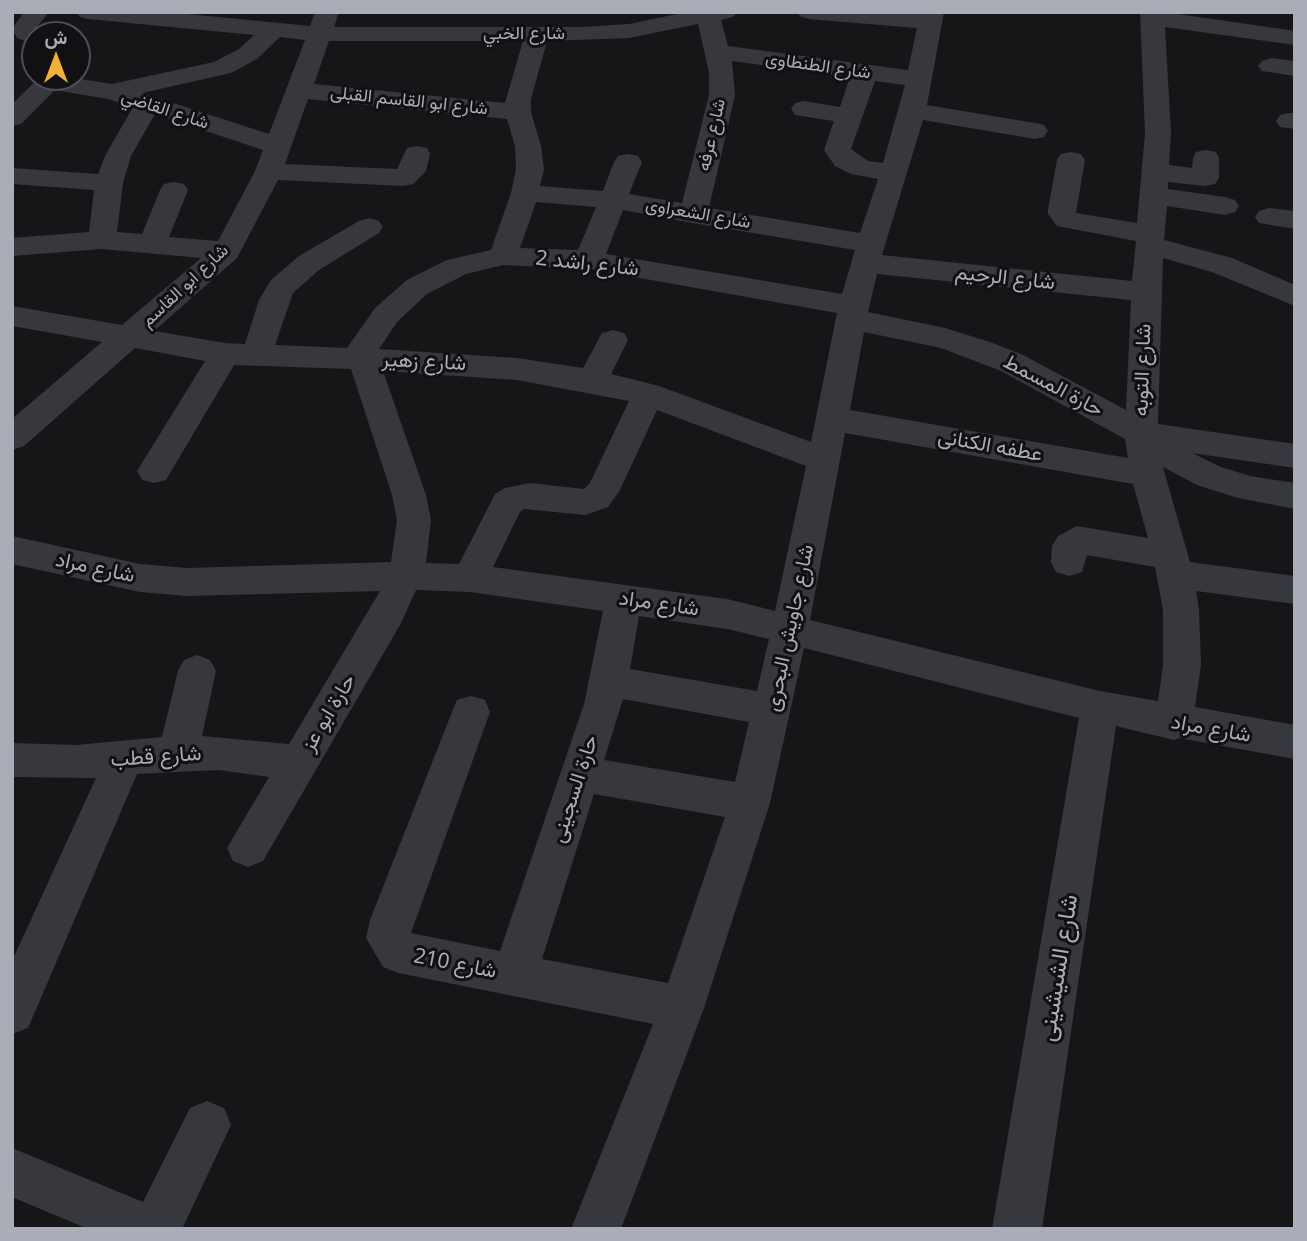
<!DOCTYPE html>
<html>
<head>
<meta charset="utf-8">
<style>
	body { margin:0 }
	#map { position:relative; width:1307px; height:1241px; overflow:hidden; background:#161618; font-family:"Noto Sans",Vazirmatn,sans-serif }
	canvas { display:block }
	.frame { position:absolute; inset:0; border:14px solid #a8adb8; pointer-events:none }
	.north { position:absolute; left:21px; top:21px; width:70px; height:70px; box-sizing:border-box; background:#111113; border:2px solid #4d4f55; border-radius:50%; rotate:0deg; font-size:19px; font-weight:700; line-height:28px; text-align:center; color:#a8adb8 }
	.north::after { content:''; display:block; margin:auto; width:24px; height:32px; background:#f2b134; clip-path:polygon(50% 0,100% 100%,50% 72%,0 100%) }
</style>
</head>
<body>
<div id="map">
<canvas width="1307" height="1241"></canvas>
<div class="frame"></div>
<div class="north">ش</div>
</div>
<script>
const ctx = document.querySelector('canvas').getContext('2d');
ctx.lineJoin = 'round';
function shape(rows) {
  const path = new Path2D();
  for (const r of rows) {
    path.moveTo(r[0], r[1]);
    for (let i = 2; i < r.length; i += 2) path.lineTo(r[i], r[i + 1]);
  }
  return path;
}
function fillPath(path, color) {
  ctx.fillStyle = color;
  ctx.fill(path, 'evenodd');
}
function label(font, color, halo, rows, align = 'center') {
  ctx.font = font + ' "Noto Sans",Vazirmatn,sans-serif';
  ctx.lineWidth = 6;
  ctx.setLineDash([]);
  ctx.textBaseline = 'middle';
  ctx.strokeStyle = halo;
  ctx.fillStyle = color;
  for (const [text, x, y, turn = 0] of rows) {
    ctx.save();
    ctx.translate(x, y);
    ctx.rotate((+turn || 0) * Math.PI / 180);
    ctx.textAlign = isNaN(turn) ? turn : align;
    if (halo) ctx.strokeText(text, 0, 0);
    ctx.fillText(text, 0, 0);
    ctx.restore();
  }
}
const street = shape([
	[24,12,49,12,36,28,46,35,35,35,35,44,17,38,12,29,24,12],
	[76,12,167,12,310,26,315,12,339,12,334,27,583,27,629,24,687,12,737,12,733,17,721,20,728,46,908,70,917,28,809,19,801,17,797,12,944,12,927,105,1035,123,1044,125,1048,131,1044,137,1035,139,923,120,882,255,1132,281,1136,241,1057,226,1048,214,1048,209,1057,160,1061,154,1071,152,1081,154,1085,160,1076,213,1137,223,1145,133,1140,12,1164,12,1295,31,1295,45,1165,27,1171,133,1169,165,1192,168,1193,158,1196,152,1206,150,1216,152,1219,158,1219,178,1215,184,1205,186,1168,182,1168,189,1225,197,1235,200,1239,206,1235,212,1225,215,1167,206,1164,240,1232,258,1295,285,1295,306,1212,272,1163,258,1158,424,1295,444,1295,468,1192,453,1221,467,1250,476,1295,483,1295,509,1238,498,1197,485,1163,467,1190,562,1295,576,1295,604,1196,591,1199,610,1201,665,1195,707,1295,725,1295,759,1179,738,1174,740,1116,726,1042,1229,992,1229,1079,718,804,648,770,803,704,1008,621,1229,571,1229,653,1024,398,973,383,967,366,938,370,920,452,712,457,700,471,696,485,700,490,712,411,933,500,951,584,704,603,611,470,592,416,590,400,625,263,861,248,867,233,861,227,848,269,777,219,770,137,774,28,1028,12,1034,12,961,96,778,12,777,12,743,76,745,162,737,178,671,184,660,197,655,210,660,216,671,202,736,289,744,380,591,187,596,140,592,12,564,12,536,140,564,187,568,391,562,397,520,392,495,351,369,234,365,166,480,154,483,142,480,137,471,205,361,135,348,24,446,12,450,12,419,102,342,12,326,12,306,122,325,201,258,102,249,12,256,12,238,89,232,94,190,12,184,12,168,98,174,105,156,133,107,108,99,55,90,21,124,12,126,12,104,40,77,68,77,112,84,214,62,239,49,254,35,88,19,80,17,76,12],
	[698,24,709,73,709,95,682,203,629,194,642,162,638,156,628,154,618,156,614,162,603,191,540,186,544,169,541,146,531,112,531,99,547,41,629,38,698,24],
	[280,37,305,40,269,134,142,93,231,73,257,59,280,37],
	[329,41,523,41,505,103,314,84,329,41],
	[732,61,850,77,840,107,804,101,795,103,791,109,795,115,834,121,824,150,828,156,835,166,851,174,878,179,860,233,709,208,735,95,732,61],
	[875,81,905,85,883,163,868,161,851,149,875,81],
	[308,99,507,119,515,146,516,169,511,193,491,250,447,260,407,280,375,308,347,348,275,345,293,293,319,270,379,233,383,227,379,221,369,218,359,221,299,256,271,280,259,300,245,344,225,343,154,331,237,258,278,180,403,186,413,184,426,171,430,154,427,148,417,146,407,148,397,169,285,164,308,99],
	[155,114,263,150,255,171,218,241,169,237,188,190,184,184,174,182,164,184,160,190,142,234,117,232,123,183,131,156,155,114],
	[536,202,596,207,578,250,520,248,536,202],
	[623,210,693,223,855,250,842,294,606,254,623,210],
	[503,265,589,269,837,313,811,442,659,386,611,374,628,340,624,333,613,330,602,333,583,368,517,358,379,349,397,322,427,294,466,274,503,265],
	[877,274,1131,300,1126,410,1023,355,990,342,945,328,868,312,877,274],
	[864,332,941,348,1001,371,1125,439,1128,458,850,410,864,332],
	[383,371,517,380,629,401,590,483,584,489,530,483,505,488,495,494,459,564,426,563,431,520,426,495,383,371],
	[657,410,806,466,775,611,727,599,493,567,520,512,524,509,585,515,608,507,620,490,657,410],
	[845,433,1133,484,1148,538,1077,526,1058,536,1052,546,1051,562,1056,572,1069,576,1082,572,1087,555,1155,567,1163,610,1163,665,1158,701,1100,691,810,620,845,433],
	[639,616,727,629,769,639,757,691,630,669,639,616],
	[623,699,749,722,735,782,604,760,623,699],
	[594,794,725,817,668,983,542,959,594,794],
	[1271,58,1295,61,1295,76,1262,71,1258,66,1262,61,1271,58],
	[1289,113,1295,113,1295,129,1280,127,1276,121,1280,115,1289,113],
	[1269,208,1295,211,1295,229,1259,223,1255,217,1259,211,1269,208],
	[207,1101,224,1108,231,1125,182,1229,88,1229,12,1197,12,1148,143,1202,190,1108,207,1101]
]);
const farStreetnames = [
	["شارع الخبي",524,34],
	["شارع الطنطاوى",818,66,8],
	["شارع ابو القاسم القبلى",409,101,6],
	["شارع القاضي",165,110,18],
	["شارع عرفه",712,135,-77],
	["شارع الشعراوى",698,214,10],
	["شارع ابو القاسم",185,286,-43]
];
const streetNames = [
	["شارع راشد 2",587,264,6],
	["شارع الرحيم",1005,278,6],
	["شارع زهير",424,362,3],
	["شارع التوبه",1143,370,-88],
	["حارة المسمط",1053,386,28],
	["عطفه الكنانى",990,446,10],
	["شارع مراد",95,568,12],
	["شارع مراد",659,604,8],
	["شارع جاويش البحرى",790,628,-78],
	["حارة ابو عز",329,713,-59],
	["شارع مراد",1211,729,10],
	["شارع قطب",156,757,-4],
	["حارة السجينى",575,789,-72],
	["شارع 210",455,964,11]
];
const nearStreetnames = [
	["شارع الشيشينى",1059,968,-81]
];
fillPath(street, '#37383d');
label('18px', '#a8adb8', '#111113', farStreetnames);
label('21px', '#a8adb8', '#111113', streetNames);
label('24px', '#a8adb8', '#111113', nearStreetnames);
</script>
</body>
</html>
